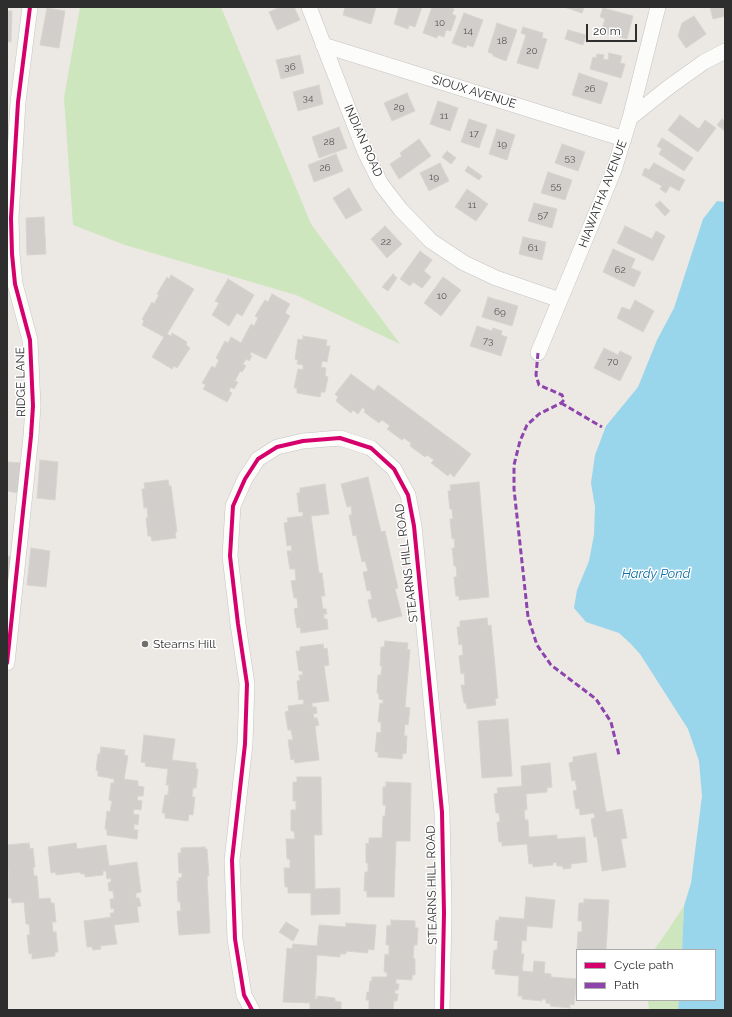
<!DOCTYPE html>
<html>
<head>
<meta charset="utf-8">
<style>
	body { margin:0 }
	#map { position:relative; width:732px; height:1017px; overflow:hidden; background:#ece8e4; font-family:Raleway,sans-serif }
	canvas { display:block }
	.frame { position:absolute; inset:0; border:8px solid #2e2e2e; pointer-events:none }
	.legend { position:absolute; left:576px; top:949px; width:140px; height:52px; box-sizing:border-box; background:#fff; border:1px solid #ababab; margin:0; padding:5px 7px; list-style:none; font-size:12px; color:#2e2e2e }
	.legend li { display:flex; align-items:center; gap:8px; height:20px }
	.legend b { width:20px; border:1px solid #ababab }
	.scale { position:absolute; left:586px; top:24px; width:51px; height:18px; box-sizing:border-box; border:2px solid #2e2e2e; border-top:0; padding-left:5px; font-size:12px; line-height:14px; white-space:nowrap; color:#2e2e2e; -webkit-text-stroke:3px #fff; paint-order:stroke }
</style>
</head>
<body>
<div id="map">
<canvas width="732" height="1017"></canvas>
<div class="frame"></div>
<ul class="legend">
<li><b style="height:5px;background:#d6006c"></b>Cycle path</li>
<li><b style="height:5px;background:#8e44ad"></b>Path</li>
</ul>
<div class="scale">20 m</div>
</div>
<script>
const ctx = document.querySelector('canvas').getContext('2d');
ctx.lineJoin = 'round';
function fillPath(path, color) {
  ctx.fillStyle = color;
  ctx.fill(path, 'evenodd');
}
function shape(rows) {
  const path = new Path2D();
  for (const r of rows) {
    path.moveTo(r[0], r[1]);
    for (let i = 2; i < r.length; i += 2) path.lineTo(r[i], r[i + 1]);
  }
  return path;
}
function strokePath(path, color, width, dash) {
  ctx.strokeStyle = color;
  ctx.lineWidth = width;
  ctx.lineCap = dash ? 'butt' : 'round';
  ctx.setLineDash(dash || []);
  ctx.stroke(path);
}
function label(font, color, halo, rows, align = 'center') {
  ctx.font = font + ' Raleway,sans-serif';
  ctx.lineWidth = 3;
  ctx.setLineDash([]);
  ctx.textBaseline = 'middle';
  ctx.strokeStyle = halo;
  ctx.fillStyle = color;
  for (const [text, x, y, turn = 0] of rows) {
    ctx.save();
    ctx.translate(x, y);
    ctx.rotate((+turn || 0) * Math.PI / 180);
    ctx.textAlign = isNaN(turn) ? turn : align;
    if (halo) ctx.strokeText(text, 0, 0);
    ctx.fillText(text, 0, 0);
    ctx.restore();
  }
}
const green = shape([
	[80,7,221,7,311,224,400,344,296,295,125,245,73,225,64,98],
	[684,906,682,950,654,950,668,930],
	[648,1000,679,1000,678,1010,649,1010]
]);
const water = shape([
	[717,201,725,202,725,1010,678,1010,679,1000,715,1000,715,950,682,950,684,906,691,883,702,796,699,761,688,729,640,654,631,644,619,633,586,622,574,608,577,590,589,561,594,535,595,507,591,483,595,455,606,426,638,387,657,340,674,308,703,219]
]);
const building = shape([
	[281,7,294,7,300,20,277,30,269,12,281,7],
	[343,7,376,7,371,24,343,15,345,8,343,7],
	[399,7,422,7,415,27,409,25,408,29,394,24,399,7],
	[432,7,448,7,454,9,452,14,456,16,451,31,446,30,444,37,438,35,437,38,423,33,432,7],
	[564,7,584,7,582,13,564,7],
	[710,7,725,7,725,16,713,19,710,7],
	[47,8,65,11,59,48,40,45,47,8],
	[603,8,633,16,627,39,601,32,605,19,600,17,603,8],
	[7,11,12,11,11,42,7,42,7,11],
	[464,13,483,20,473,47,467,45,466,48,452,43,464,13],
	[694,16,706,34,686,48,678,36,682,23,694,16],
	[497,23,517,30,506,61,493,56,493,54,488,52,497,23],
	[523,27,543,33,542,38,547,39,538,69,517,63,526,35,521,33,523,27],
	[568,30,586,35,583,45,565,39,568,30],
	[609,53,622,56,620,63,625,64,621,78,590,69,593,57,596,58,597,54,604,55,603,59,608,60,609,53],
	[300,55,304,73,281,79,276,60,300,55],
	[579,73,608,83,601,104,572,95,579,73],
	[319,85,323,104,298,111,293,92,319,85],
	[407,93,415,111,392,121,384,103,407,93],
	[438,101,458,108,450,131,430,124,438,101],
	[680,115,699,129,705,120,716,128,698,152,668,130,680,115],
	[469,119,487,125,479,148,461,142,469,119],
	[722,119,725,122,725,131,717,125,722,119],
	[339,127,347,148,319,158,312,137,339,127],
	[497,129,515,135,507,160,489,154,497,129],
	[662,138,693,158,684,171,659,154,662,149,657,146,662,138],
	[419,139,431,156,399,179,390,164,402,156,400,153,419,139],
	[562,144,585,152,578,171,555,163,562,144],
	[447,151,456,158,451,164,442,157,447,151],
	[336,154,343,171,314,182,308,165,336,154],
	[440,163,449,181,429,191,420,173,440,163],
	[654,163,685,180,679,191,670,186,666,193,660,189,662,186,642,175,645,168,649,170,654,163],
	[468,166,482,176,479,180,465,171,468,166],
	[548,172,572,180,565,200,541,193,548,172],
	[349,188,362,210,346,219,333,198,349,188],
	[467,189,488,204,476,221,455,207,467,189],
	[660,201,670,211,665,216,655,205,660,201],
	[534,203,557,209,552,228,528,221,534,203],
	[44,217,46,254,27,255,26,218,44,217],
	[385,226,402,244,387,258,371,239,385,226],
	[625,226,652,239,656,231,665,236,653,261,617,243,625,226],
	[523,237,546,242,542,260,519,254,523,237],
	[613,249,635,259,631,268,641,272,634,287,603,272,613,249],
	[420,251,432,260,424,271,431,277,422,288,413,282,410,286,400,279,420,251],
	[393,274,397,278,388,291,382,287,393,274],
	[171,275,194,289,167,334,171,336,172,333,187,342,186,345,190,348,177,368,174,366,172,369,152,357,164,337,142,325,144,321,142,319,152,302,154,304,159,295,157,294,167,277,169,279,171,275],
	[443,277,461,290,441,316,424,303,443,277],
	[228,279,254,295,242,316,237,313,229,326,212,315,219,303,215,301,228,279],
	[272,294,290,304,285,313,290,316,266,359,251,352,250,355,252,356,249,361,246,359,243,364,246,366,242,372,240,371,235,381,238,382,234,389,231,387,229,391,232,393,227,402,203,389,206,385,202,383,212,366,215,368,219,360,216,358,225,341,228,343,231,337,241,343,251,324,254,326,258,318,255,316,265,300,268,302,272,294],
	[488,297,518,306,512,326,482,317,488,297],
	[635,300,654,311,643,332,617,318,622,307,630,310,635,300],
	[477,326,492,331,493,328,502,331,501,335,507,337,501,356,470,346,477,326],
	[303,336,327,340,326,346,330,346,327,362,322,361,321,367,326,368,325,376,328,377,325,392,321,392,320,397,297,393,297,388,294,388,298,369,303,370,303,365,297,364,298,360,295,359,298,339,303,340,303,336],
	[604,348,618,355,620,351,632,357,620,381,594,368,604,348],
	[351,374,374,391,378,385,471,454,454,477,450,473,448,476,431,463,434,460,427,455,425,457,410,446,411,443,404,438,402,440,387,429,390,426,382,420,379,423,364,412,365,410,363,407,358,414,353,410,351,413,336,401,338,397,335,394,351,374],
	[40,460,58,462,55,500,37,498,40,460],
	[7,462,22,463,18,493,7,491,7,462],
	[368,477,381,532,385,531,398,588,395,589,402,616,378,622,376,617,372,618,368,600,372,599,370,590,367,591,363,572,368,571,365,561,362,562,356,535,353,536,349,515,352,515,351,506,347,507,341,484,368,477],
	[168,480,169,486,171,486,177,532,175,532,176,538,152,541,151,536,148,536,146,518,148,518,147,507,144,508,142,489,145,489,144,483,168,480],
	[479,482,489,597,459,600,459,596,456,596,454,577,457,577,456,566,454,566,452,548,455,548,454,538,452,539,450,519,453,519,452,509,450,509,448,491,451,491,450,485,479,482],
	[325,484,329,514,311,516,319,573,322,573,325,596,321,596,323,609,326,609,327,614,324,614,324,619,327,619,328,629,301,633,300,627,297,628,294,609,298,608,297,598,294,598,291,581,296,580,295,569,290,569,287,551,292,551,291,545,287,546,284,523,288,522,287,518,303,516,303,512,299,512,297,493,300,493,300,488,325,484],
	[31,548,50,551,46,587,27,585,31,548],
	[7,556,14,557,8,588,7,588,7,556],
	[487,618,488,626,491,625,498,698,495,699,496,705,467,709,466,703,464,703,461,685,465,685,464,673,461,674,459,656,463,655,462,644,459,645,457,627,460,627,460,621,487,618],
	[385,641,408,643,407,649,410,650,405,707,410,708,408,725,405,724,404,736,407,736,406,754,403,753,402,759,378,757,378,752,375,752,377,732,381,733,381,722,378,722,380,703,383,704,383,700,379,699,379,694,377,693,378,675,381,675,382,666,380,666,381,647,384,647,385,641],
	[323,644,324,649,327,648,329,665,324,666,329,701,312,703,312,707,316,707,317,713,313,714,314,718,317,718,319,725,315,726,319,760,295,763,294,759,291,760,288,740,293,740,291,730,288,730,285,712,289,711,288,706,304,704,303,699,299,700,297,681,300,680,299,675,303,675,302,671,299,671,296,651,300,651,300,647,323,644],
	[508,719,512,776,482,778,478,721,508,719],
	[144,735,175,739,172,760,196,763,196,769,198,769,196,788,193,788,192,797,195,797,193,815,189,814,188,821,165,818,165,813,162,813,165,795,168,795,169,785,166,785,168,769,145,766,146,763,141,762,144,735],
	[101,747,125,750,124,755,128,756,124,779,138,781,138,786,144,787,143,796,138,796,137,800,142,801,141,810,134,809,133,814,139,815,138,825,134,824,134,830,138,830,137,839,107,835,107,830,105,829,107,811,110,812,112,801,109,800,111,783,114,783,114,779,98,776,98,771,96,770,98,754,100,754,101,747],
	[596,753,606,812,622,809,627,838,621,839,626,867,602,871,597,837,594,837,591,819,595,818,594,813,580,815,579,808,576,809,573,791,577,790,575,780,572,781,569,763,573,762,573,757,596,753],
	[550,763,552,787,547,788,547,792,526,794,527,810,524,810,525,820,528,820,529,837,557,835,557,839,585,837,587,862,571,864,571,868,563,869,563,866,557,866,556,862,553,863,553,865,533,867,533,864,529,864,527,844,502,846,502,842,499,842,497,822,500,822,499,813,496,813,494,794,498,793,497,788,522,786,521,766,550,763],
	[297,777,321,777,322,835,314,835,315,889,340,888,340,914,311,915,311,893,288,893,288,887,285,887,284,868,290,868,290,859,287,859,286,839,295,839,294,831,291,831,291,810,296,810,296,801,293,801,293,782,297,782,297,777],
	[386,782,411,783,410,841,396,841,394,897,367,897,367,891,364,891,365,872,368,872,368,863,366,863,366,843,369,844,369,838,382,838,383,816,385,816,386,805,383,805,383,787,386,787,386,782],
	[29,843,30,849,33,848,35,867,33,868,34,876,37,876,39,899,50,898,51,903,54,903,56,922,52,922,53,932,56,932,58,952,55,952,55,956,32,959,32,953,29,954,27,935,30,935,29,924,26,924,24,902,12,903,11,898,8,898,7,885,7,879,9,879,8,869,7,869,7,845,29,843],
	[76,843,77,849,106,845,109,866,137,862,141,892,136,893,136,898,139,898,141,906,137,907,139,922,114,925,117,944,100,946,101,949,93,950,92,947,87,947,84,921,111,917,110,913,114,913,114,908,111,909,110,899,114,899,113,891,109,891,108,883,111,882,111,878,107,879,106,871,103,871,103,875,85,877,85,874,81,874,80,872,56,875,56,872,51,873,48,847,76,843],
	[205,847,205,849,207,849,209,876,207,876,210,933,179,935,177,911,181,911,180,901,178,902,177,881,179,881,179,878,182,877,182,873,179,873,178,853,181,853,181,848,205,847],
	[526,897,555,900,552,928,527,926,526,941,522,940,521,954,524,954,522,971,533,972,534,961,545,962,544,973,551,974,551,977,577,979,574,1005,570,1004,570,1008,550,1006,551,1004,546,1003,546,999,542,999,542,1001,522,999,522,996,518,996,519,976,495,974,495,969,492,969,494,950,497,950,498,941,494,940,496,920,499,921,499,917,524,919,526,897],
	[584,899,609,900,606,950,577,950,578,932,582,932,582,921,578,921,579,903,584,903,584,899],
	[391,920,415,921,415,928,418,928,417,945,414,945,413,958,415,959,415,975,412,975,412,980,396,979,396,984,399,984,398,990,395,990,395,994,398,994,397,1001,394,1001,393,1010,365,1010,369,1010,369,1000,366,1000,367,992,369,992,370,981,372,981,372,977,387,977,387,972,384,972,385,954,389,955,389,945,386,945,387,925,391,926,391,920],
	[286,922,299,930,293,941,279,932,286,922],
	[346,923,376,925,374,950,368,949,368,953,346,951,346,954,340,954,340,957,317,955,315,999,317,999,317,996,335,998,335,1001,341,1002,341,1010,310,1010,310,1003,283,1002,287,948,292,949,293,944,317,946,319,925,346,927,346,923]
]);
const minor = shape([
	[309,7,365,152,381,184,401,210,431,241,464,263,496,278,560,300],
	[323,45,624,139],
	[630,118,669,87,704,62,725,51],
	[538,353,614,170,630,118,658,7],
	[7,663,31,436,33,406,30,340,15,284,12,254,11,218,18,102,30,7],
	[252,1010,244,995,235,939,232,860,245,744,247,684,238,624,230,556,233,506,245,479,258,459,277,447,303,441,340,438,371,448,394,469,408,495,414,526,442,812,444,913,442,1010]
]);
const quiet = shape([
	[538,353,536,375,539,385,562,395,564,400,561,403,539,414,527,425,520,441,514,465,514,489,528,617,537,645,551,665,596,699,611,722,619,755],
	[561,403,602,427]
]);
const cycleway = shape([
	[7,663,31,436,33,406,30,340,15,284,12,254,11,218,18,102,30,7],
	[252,1010,244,995,235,939,232,860,245,744,247,684,238,624,230,556,233,506,245,479,258,459,277,447,303,441,340,438,371,448,394,469,408,495,414,526,442,812,444,913,442,1010]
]);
const markers = [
	[145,644,4,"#706f6e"]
];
const numberNames = [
	["10",440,23],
	["14",468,31],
	["18",502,41],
	["20",532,51],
	["36",290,67],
	["26",590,89],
	["34",308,98],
	["29",399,107],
	["11",444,116],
	["17",474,134],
	["28",329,142],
	["19",502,144],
	["53",570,158],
	["26",325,168],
	["19",434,177],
	["55",556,186],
	["11",472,205],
	["57",543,215],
	["22",386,242],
	["61",533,248],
	["62",620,270],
	["10",442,296],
	["69",500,312],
	["73",488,341],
	["70",613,362]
];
const streetNames = [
	["SIOUX AVENUE",474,92,17],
	["INDIAN ROAD",363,141,66],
	["HIAWATHA AVENUE",603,194,-69],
	["RIDGE LANE",21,382,-91],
	["STEARNS HILL ROAD",407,563,-97],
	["STEARNS HILL ROAD",432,885,-91]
];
const poiNames = [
	["Stearns Hill",153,644]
];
const waterNames = [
	["Hardy Pond",656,574]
];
fillPath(green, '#cee6be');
fillPath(water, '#99d6ec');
fillPath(building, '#d1cecb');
strokePath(building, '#d7d4d0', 1);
strokePath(minor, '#c5c4c5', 16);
strokePath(minor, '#fcfcfb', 15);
strokePath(quiet, '#8e44ad', 3, [6, 3]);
strokePath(cycleway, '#d6006c', 4);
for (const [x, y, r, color] of markers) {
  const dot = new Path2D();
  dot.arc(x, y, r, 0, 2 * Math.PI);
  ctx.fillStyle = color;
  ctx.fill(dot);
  strokePath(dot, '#fff', 1.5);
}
label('10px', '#585857', null, numberNames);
label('12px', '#2e2e2e', '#fff', streetNames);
label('12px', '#2e2e2e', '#fff', poiNames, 'left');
label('italic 13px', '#0d6fa3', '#fff', waterNames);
</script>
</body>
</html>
